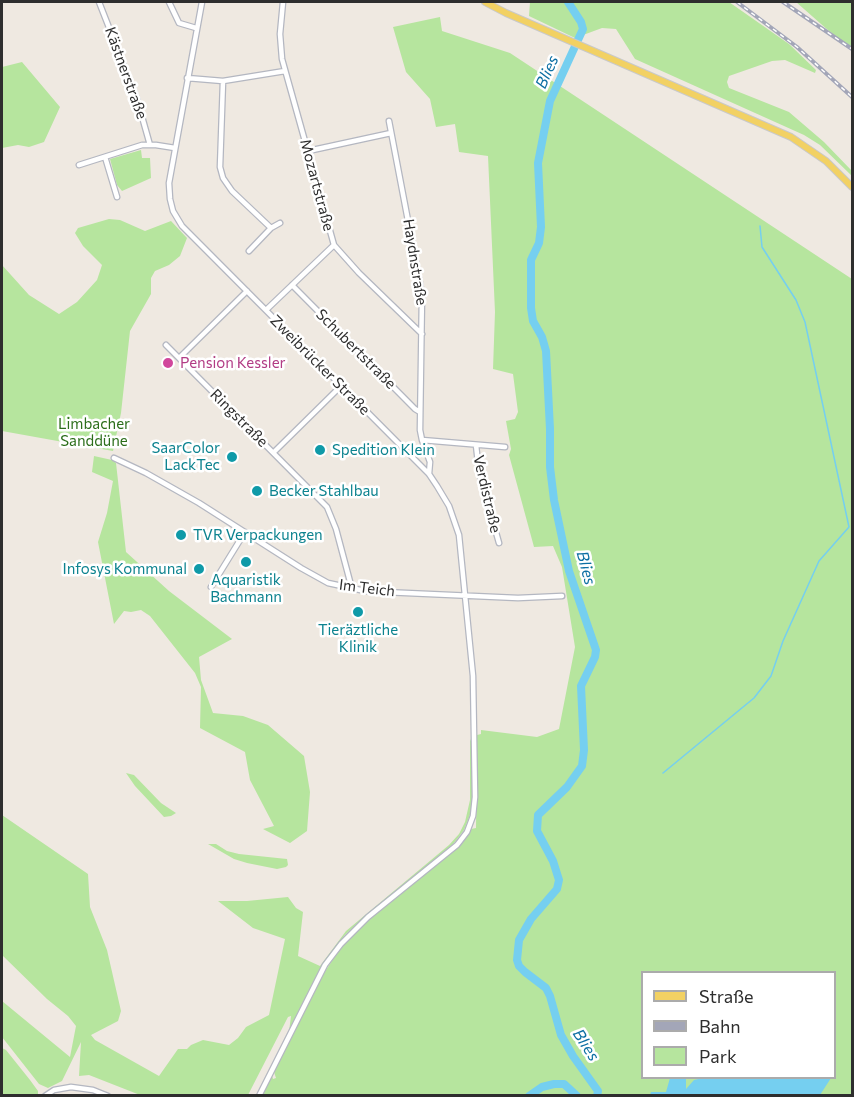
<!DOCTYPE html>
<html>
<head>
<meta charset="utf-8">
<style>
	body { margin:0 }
	#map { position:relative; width:854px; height:1097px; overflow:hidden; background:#efe9e1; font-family:Commissioner,sans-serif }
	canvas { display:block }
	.frame { position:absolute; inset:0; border:3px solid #2e2e2e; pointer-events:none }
	.legend { position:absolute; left:641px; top:971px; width:195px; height:108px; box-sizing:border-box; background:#fff; border:2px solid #ababab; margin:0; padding:8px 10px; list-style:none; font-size:18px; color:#2e2e2e }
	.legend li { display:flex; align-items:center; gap:12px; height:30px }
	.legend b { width:30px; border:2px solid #ababab }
</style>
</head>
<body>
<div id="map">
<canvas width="854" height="1097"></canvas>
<div class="frame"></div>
<ul class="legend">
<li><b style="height:8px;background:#f2d163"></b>Straße</li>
<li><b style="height:8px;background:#a3a6b8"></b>Bahn</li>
<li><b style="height:16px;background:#b6e59e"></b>Park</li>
</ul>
</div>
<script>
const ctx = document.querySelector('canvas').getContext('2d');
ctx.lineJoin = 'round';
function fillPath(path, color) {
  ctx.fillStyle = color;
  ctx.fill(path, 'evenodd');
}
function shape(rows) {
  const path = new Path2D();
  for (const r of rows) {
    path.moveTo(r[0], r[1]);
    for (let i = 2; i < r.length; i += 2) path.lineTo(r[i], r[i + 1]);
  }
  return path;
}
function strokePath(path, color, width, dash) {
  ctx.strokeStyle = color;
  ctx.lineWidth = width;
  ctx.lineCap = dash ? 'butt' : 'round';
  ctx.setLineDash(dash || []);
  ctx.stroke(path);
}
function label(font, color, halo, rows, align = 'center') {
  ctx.font = font + ' Commissioner,sans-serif';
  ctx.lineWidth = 5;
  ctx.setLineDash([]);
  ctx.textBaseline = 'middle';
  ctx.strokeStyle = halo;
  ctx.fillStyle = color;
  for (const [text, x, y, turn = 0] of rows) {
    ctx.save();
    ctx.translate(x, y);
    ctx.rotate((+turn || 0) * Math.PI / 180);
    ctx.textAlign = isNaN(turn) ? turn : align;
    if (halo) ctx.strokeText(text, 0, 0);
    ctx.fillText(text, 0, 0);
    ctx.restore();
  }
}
const green = shape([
	[530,2,729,2,789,44,816,70,815,73,785,60,772,61,729,76,727,82,729,88,789,112,824,142,852,171,852,176,820,145,804,135,635,59,616,29,602,28,575,38,529,16],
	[796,2,852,2,852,48,829,31],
	[440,17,442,31,510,53,852,279,852,1095,262,1096,272,1076,273,1079,276,1078,274,1072,320,979,341,947,357,929,468,834,471,829,476,828,477,735,481,734,481,730,537,737,559,729,575,647,562,567,553,546,534,547,509,455,511,449,506,421,515,419,518,412,513,374,493,369,495,312,488,156,459,152,455,124,436,127,430,99,406,72,393,27],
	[642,972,834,972,834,1078,642,1078],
	[22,62,60,107,44,142,29,147,18,145,2,148,2,67],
	[141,150,142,158,150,158,151,178,122,191,117,185,110,159],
	[109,219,120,220,145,231,171,221,187,238,180,256,169,265,155,271,151,278,151,294,130,331,121,413,113,451,2,431,2,265,29,295,59,314,77,302,97,280,102,265,83,246,75,233,78,228],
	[94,456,112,460,116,463,126,552,169,591,232,639,199,657,201,680,213,713,243,716,268,725,304,756,310,792,307,831,290,843,263,829,274,826,250,780,245,752,200,728,201,687,195,673,150,616,141,610,131,612,124,611,114,624,98,542,107,513,113,481,92,472],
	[472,737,473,807,464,830,451,847,372,910,345,935,328,957,289,1032,291,1016,288,1017,248,1095,140,1095,89,1075,79,1076,81,1042,62,1081,48,1088,39,1084,2,1037,2,1001,70,1057,76,1026,68,1016,47,999,2,955,2,815,88,874,90,907,107,950,121,1011,118,1021,91,1035,95,1040,159,1076,178,1049,187,1049,191,1045,203,1040,229,1045,238,1038,246,1027,269,1015,285,939,253,928,218,901,247,901,288,897,296,908,303,912,298,956,320,966,346,931,449,845,459,834,465,822,470,800,470,741],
	[126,773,134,775,161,803,176,813,171,816,164,817,135,786],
	[208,844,216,844,227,851,239,854,287,859,288,865,286,867,277,869,247,863,234,859],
	[2,1048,6,1050,30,1080,38,1091,38,1095,2,1095]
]);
const water = shape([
	[670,1078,686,1078,686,1089,694,1080,703,1078,831,1078,820,1095,650,1095,651,1092,666,1092]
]);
const stream = shape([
	[663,773,754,698,771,676,783,641,819,561,849,527,805,322,796,300,762,247,760,226]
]);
const river = shape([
	[568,2,581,22,583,29,550,101,538,163,541,227,539,243,531,260,531,308,533,321,542,337,546,351,550,429,550,467,554,500,569,571,596,650,595,657,581,686,584,750,582,766,567,787,538,815,537,831,553,861,559,880,557,889,531,919,519,940,517,960,519,966,525,972,546,988,550,996,561,1035,573,1056,598,1091,597,1096],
	[529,1096,542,1087,554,1084,564,1084,577,1096]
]);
const minor = shape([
	[99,2,137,99,150,145],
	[169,2,179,23,196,28],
	[202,2,169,183,170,199,173,211,182,226,429,474,437,486,449,506,459,535,473,676,475,797,473,816,467,832,457,845,368,917,341,944,325,965,259,1096],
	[283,2,280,34,282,59,334,245,359,273,422,334],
	[187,78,223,81,285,71],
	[223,81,220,167,223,178,232,191,271,228],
	[389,121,422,294,420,430,422,440,430,462,429,474],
	[308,151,391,133],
	[105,157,117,197],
	[79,165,142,145,156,145,175,148],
	[249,251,271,228,280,223],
	[292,285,415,409,420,412],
	[266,310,334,245],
	[166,345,327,507,336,529,352,589],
	[179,358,247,291],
	[422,440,505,447],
	[476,445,479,472,499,543],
	[274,452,341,386],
	[114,458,146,473,199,503,301,568,328,583,365,591,384,592,518,598,562,596],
	[211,587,245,532],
	[45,1096,54,1090,71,1087,93,1090,108,1096]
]);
const major = shape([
	[485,2,506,13,791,137,826,161,852,187]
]);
const rail = shape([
	[737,2,797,47,852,97],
	[783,2,852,49]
]);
const markers = [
	[168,363,6,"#d1479c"],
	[320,450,6,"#0f9aa8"],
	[232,457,6,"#0f9aa8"],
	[257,491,6,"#0f9aa8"],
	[181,535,6,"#0f9aa8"],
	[246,562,6,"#0f9aa8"],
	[199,569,6,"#0f9aa8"],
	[358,612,6,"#0f9aa8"]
];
const streetNames = [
	["Kästnerstraße",126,73,70],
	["Mozartstraße",317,185,75],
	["Haydnstraße",415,262,81],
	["Schubertstraße",356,349,45],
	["Zweibrücker Straße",320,365,45],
	["Ringstraße",239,418,45],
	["Verdistraße",487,494,77],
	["Im Teich",367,588,7]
];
const hotelNames = [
	["Pension Kessler",180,363]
];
const parkNames = [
	["Limbacher",94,424],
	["Sanddüne",94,441]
];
const cultureNames = [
	["SaarColor",220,448,"right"],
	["LackTec",220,465,"right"],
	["Spedition Klein",332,450],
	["Becker Stahlbau",269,491],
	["TVR Verpackungen",193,535],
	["Infosys Kommunal",187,569,"right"],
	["Aquaristik",246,580,"center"],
	["Bachmann",246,597,"center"],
	["Tieräztliche",358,630,"center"],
	["Klinik",358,647,"center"]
];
const waterNames = [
	["Blies",547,72,-66],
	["Blies",586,568,75],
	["Blies",586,1045,57]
];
fillPath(green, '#b6e59e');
fillPath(water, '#75cff0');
strokePath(stream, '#75cff0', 1.5);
strokePath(river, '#75cff0', 8);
strokePath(minor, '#b4b7c1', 7);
strokePath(major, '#c9c9c9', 8);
strokePath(minor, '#fff', 4.5);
strokePath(major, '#f2d163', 6);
strokePath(rail, '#a3a6b8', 4);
strokePath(rail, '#fff', 1.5, [4.5]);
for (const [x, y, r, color] of markers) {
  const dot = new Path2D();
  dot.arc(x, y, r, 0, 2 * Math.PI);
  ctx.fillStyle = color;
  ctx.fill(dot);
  strokePath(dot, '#fff', 2);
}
label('15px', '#2e2e2e', '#fff', streetNames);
label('15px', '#b23c85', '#fff', hotelNames, 'left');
label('15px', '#2c6e1b', '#fff', parkNames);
label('15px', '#0d838f', '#fff', cultureNames, 'left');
label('italic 16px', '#0d6fa3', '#fff', waterNames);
</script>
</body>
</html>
